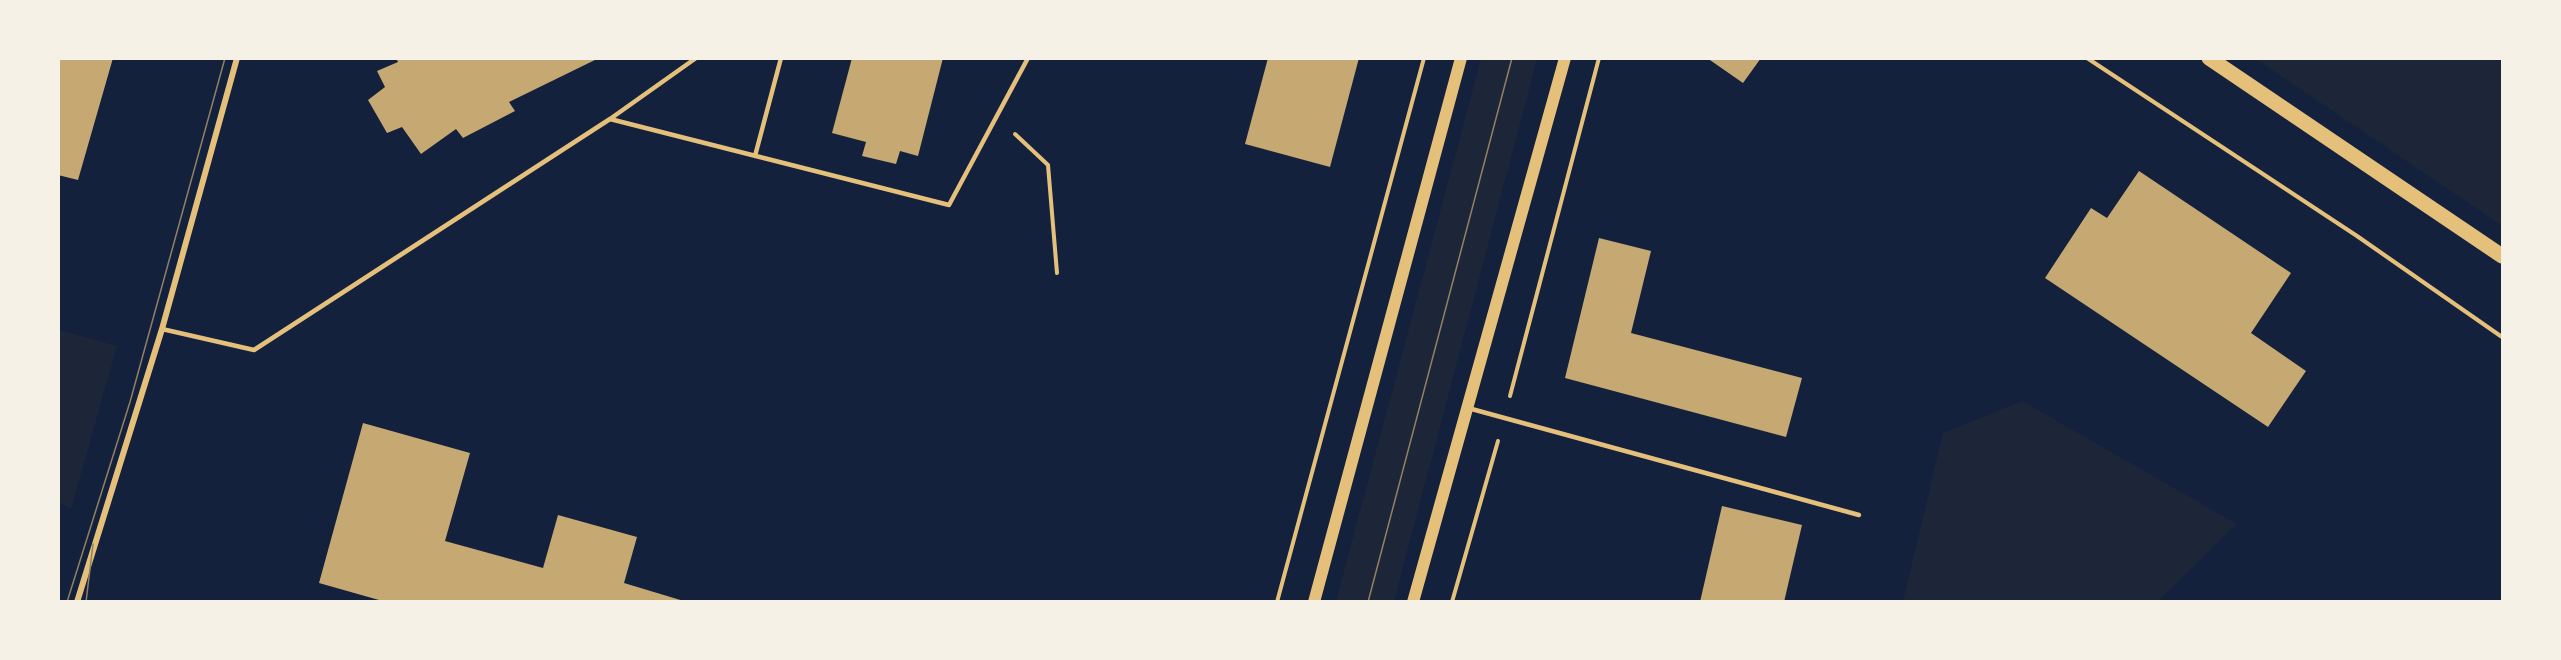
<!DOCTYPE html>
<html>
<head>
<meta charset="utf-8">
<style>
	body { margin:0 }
	#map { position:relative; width:2561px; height:660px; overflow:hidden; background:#14213d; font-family:"Golos Text",sans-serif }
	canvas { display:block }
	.frame { position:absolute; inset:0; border:60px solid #f6f1e7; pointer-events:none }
</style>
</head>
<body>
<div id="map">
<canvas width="2561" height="660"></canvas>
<div class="frame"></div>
</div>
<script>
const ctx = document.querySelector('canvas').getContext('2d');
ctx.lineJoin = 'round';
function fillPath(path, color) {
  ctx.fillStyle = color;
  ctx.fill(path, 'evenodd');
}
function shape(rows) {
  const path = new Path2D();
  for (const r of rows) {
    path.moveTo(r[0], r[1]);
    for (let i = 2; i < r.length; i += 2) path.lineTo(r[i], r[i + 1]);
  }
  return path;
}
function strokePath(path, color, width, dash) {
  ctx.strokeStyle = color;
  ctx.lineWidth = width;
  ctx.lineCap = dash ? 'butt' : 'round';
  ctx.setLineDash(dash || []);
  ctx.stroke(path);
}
const green = shape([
	[1481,59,1537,59,1394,601,1336,601],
	[2256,59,2502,59,2502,225,2501,225],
	[59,330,117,346,71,509,59,502],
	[2022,401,2237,524,2158,601,1903,601,1943,433]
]);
const building = shape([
	[58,58,113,58,78,180,58,175],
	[396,58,599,58,509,102,515,111,463,138,456,129,421,154,402,127,387,133,368,100,385,87,377,71,398,62],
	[852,58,943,58,918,156,900,151,896,164,862,156,866,142,832,133],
	[1268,58,1359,58,1330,167,1245,144],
	[1707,58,1761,58,1743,83],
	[2139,171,2291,273,2251,333,2306,371,2268,427,2045,278,2091,208,2107,218],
	[1599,238,1651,251,1631,333,1802,378,1786,437,1565,378],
	[363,423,470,453,445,541,543,568,558,515,637,537,624,583,687,602,386,602,319,583],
	[1722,506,1802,525,1784,602,1700,602]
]);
const path = shape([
	[2087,58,2357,236,2502,337],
	[1015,134,1048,165,1057,273],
	[1510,396,1599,58],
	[1277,602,1424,58],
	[1452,602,1498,441]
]);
const service = shape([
	[610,119,696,58],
	[755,156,781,58],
	[162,329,254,350,610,119,949,205,1028,58],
	[1468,408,1859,515]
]);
const minor = shape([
	[77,602,162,329,237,58]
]);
const secondary = shape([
	[1314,602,1461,58],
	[1413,602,1565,58]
]);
const primary = shape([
	[2209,58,2502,256]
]);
const tram = shape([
	[67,602,130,402,225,58],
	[86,602,93,544],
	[1368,602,1512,58]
]);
fillPath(green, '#1d2539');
fillPath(building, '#c6a872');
strokePath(path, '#e5c07b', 4);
strokePath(service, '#e5c07b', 4.5);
strokePath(minor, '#e5c07b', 6);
strokePath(secondary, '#e5c07b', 12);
strokePath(primary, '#e5c07b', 15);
strokePath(tram, '#918062', 1.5);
</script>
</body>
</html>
